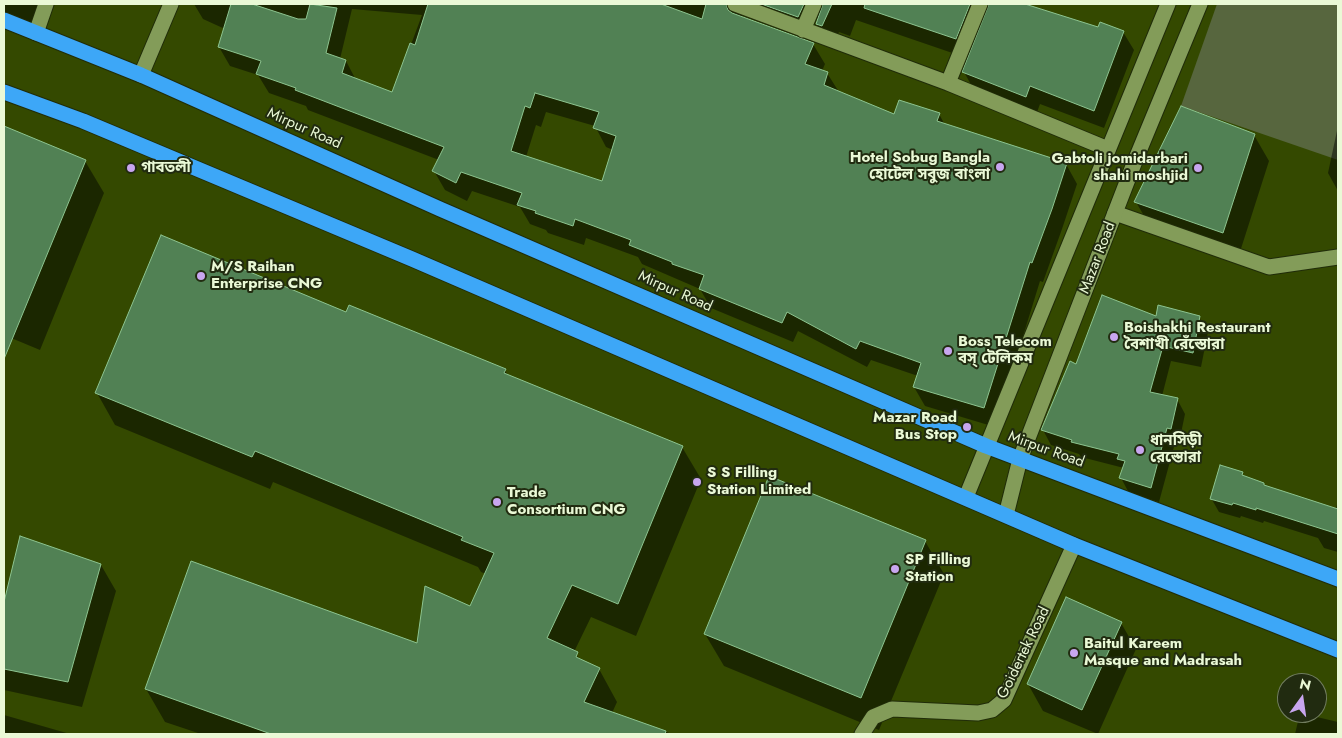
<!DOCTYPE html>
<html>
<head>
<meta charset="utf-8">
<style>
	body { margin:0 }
	#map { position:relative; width:1342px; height:738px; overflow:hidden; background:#344900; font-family:Jost,sans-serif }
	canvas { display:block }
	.frame { position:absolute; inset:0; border:5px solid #eaf9d6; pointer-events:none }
	.north { position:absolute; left:1277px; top:673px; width:50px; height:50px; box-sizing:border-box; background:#212b10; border:1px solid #717d5f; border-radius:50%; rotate:14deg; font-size:14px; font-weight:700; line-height:20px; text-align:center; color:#eaf9d6 }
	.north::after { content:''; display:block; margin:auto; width:18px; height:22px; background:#c8a6ef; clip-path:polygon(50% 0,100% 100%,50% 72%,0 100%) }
</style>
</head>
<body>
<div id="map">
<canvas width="1342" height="738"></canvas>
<div class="frame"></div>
<div class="north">N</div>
</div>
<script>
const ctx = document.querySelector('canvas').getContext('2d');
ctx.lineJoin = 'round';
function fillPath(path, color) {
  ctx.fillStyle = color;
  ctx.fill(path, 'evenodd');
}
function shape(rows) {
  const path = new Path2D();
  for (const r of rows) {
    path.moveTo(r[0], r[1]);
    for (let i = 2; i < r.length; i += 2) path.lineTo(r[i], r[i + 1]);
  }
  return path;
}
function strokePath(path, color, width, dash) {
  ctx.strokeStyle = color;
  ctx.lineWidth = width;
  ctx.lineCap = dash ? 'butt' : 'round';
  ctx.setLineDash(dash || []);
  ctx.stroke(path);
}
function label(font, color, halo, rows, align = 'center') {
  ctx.font = font + ' Jost,"Noto Sans Bengali",sans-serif';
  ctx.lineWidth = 4;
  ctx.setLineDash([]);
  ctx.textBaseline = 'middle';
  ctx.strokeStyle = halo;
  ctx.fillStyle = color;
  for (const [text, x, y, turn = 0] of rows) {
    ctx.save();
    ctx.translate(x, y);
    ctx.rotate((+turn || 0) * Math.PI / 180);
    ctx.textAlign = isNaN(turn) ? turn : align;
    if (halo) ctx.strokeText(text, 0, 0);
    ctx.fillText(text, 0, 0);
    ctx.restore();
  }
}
const green = shape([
	[1217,4,1338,4,1338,160,1181,106]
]);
const shadow = shape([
	[4,4,44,4,35,31,4,21],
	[194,4,971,4,981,22,967,58,856,20,850,36,839,32,833,45,828,43,817,24,819,18,817,18,809,36,750,14,741,16,813,44,825,64,822,71,827,73,839,92,894,116,939,114,945,125,1066,164,1077,184,1062,229,1043,282,1040,281,995,427,925,406,914,387,918,376,871,360,867,367,798,331,793,342,711,308,700,289,642,264,638,257,586,238,584,245,548,233,546,230,530,224,520,207,472,191,467,201,445,190,434,171,439,160,308,110,306,106,269,93,258,75,230,66,219,47,225,29,203,19],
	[352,9,422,15,393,93,356,80,346,61,340,59],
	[546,112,595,126,606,147,613,150,603,183,526,157,536,125,541,127],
	[1002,4,1020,4,1099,28,1123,32,1134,50,1104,128,1040,104,1036,115,974,90,964,72,999,12],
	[1338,126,1338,191,1328,173],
	[4,128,85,161,104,193,40,350,4,335],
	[1254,135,1269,161,1238,258,1151,228,1136,202],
	[346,314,505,370,508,376,682,447,701,479,636,636,591,617,574,652,582,662,599,669,617,702,612,713,672,734,201,734,165,722,146,689,418,645,471,608,486,574,481,572,478,567,273,482,270,489,115,425,97,393],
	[1157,317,1199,317,1208,332,1201,367,1171,361,1162,396,1177,399,1185,414,1179,443,1175,443,1159,502,1129,493,1121,478,1124,468,1081,457,1079,454,1051,445,1043,430,1076,365],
	[1242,473,1245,478,1264,484,1265,487,1336,509,1338,500,1338,552,1324,548,1318,538,1264,521,1263,523,1241,516,1240,518,1219,512,1211,498],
	[21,538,101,565,116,591,82,707,4,690,4,608],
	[925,541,944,574,879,730,724,666,705,634],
	[1121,623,1136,649,1098,734,1043,711,1028,684],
	[1300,713,1338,722,1338,734,1295,734],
	[4,715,70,734,4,734]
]);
const building = shape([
	[231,4,252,4,298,19,306,19,310,4,337,8,326,53,346,60,342,73,392,92,410,43,415,45,428,4,661,4,702,19,706,4,726,4,728,10,732,13,814,43,805,64,828,72,824,85,894,114,899,100,940,113,937,121,1067,163,1052,209,1032,263,1030,262,984,408,913,387,921,363,860,341,856,349,787,312,782,323,699,289,704,275,672,264,672,262,629,245,631,240,575,219,573,226,535,213,536,211,517,205,522,193,461,172,456,183,432,171,444,147,295,90,296,88,256,74,261,61,218,47,231,4],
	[535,93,599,112,593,128,616,136,602,181,511,151,525,106,530,108,535,93],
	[761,4,804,4,798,17,761,4],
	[823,4,832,4,822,26,816,24,823,4],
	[865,4,970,4,956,39,864,8,865,4],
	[989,4,1025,4,1098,27,1100,22,1124,31,1094,111,1030,86,1026,97,962,72,989,4],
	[1181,106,1255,134,1223,233,1134,202,1181,106],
	[4,126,86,160,4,359,4,126],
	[161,235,346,312,349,305,506,369,504,373,683,446,618,604,572,585,547,638,578,652,576,657,600,668,584,702,666,731,665,734,271,734,145,689,191,561,417,643,425,586,470,606,494,553,461,540,463,537,255,451,252,457,95,393,161,235],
	[1102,295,1156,316,1158,305,1200,316,1193,353,1163,346,1150,392,1178,398,1171,429,1167,428,1151,488,1119,478,1125,461,1117,459,1119,454,1071,442,1072,440,1041,430,1070,361,1076,364,1102,295],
	[1220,465,1243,472,1242,475,1264,483,1264,485,1338,509,1338,534,1256,508,1256,510,1233,503,1232,505,1210,499,1220,465],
	[769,476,926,540,861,698,704,634,769,476],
	[20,536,101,564,68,682,4,669,4,602,20,536],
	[1066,597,1122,622,1082,710,1027,684,1066,597]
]);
const street = shape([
	[735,4,948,83,1108,149],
	[803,30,814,4],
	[36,33,46,4],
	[141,75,171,4],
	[948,83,980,4],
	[1115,213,1269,267,1338,257],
	[862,734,873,717,892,709,978,713,992,710,1004,700,1074,545]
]);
const secondary = shape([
	[966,497,1168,4],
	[1006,515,1020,459,1135,161,1200,4]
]);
const highway = shape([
	[4,20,141,75,440,209,986,446,1338,579],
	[4,92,83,121,412,259,1074,545,1338,650]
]);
const markers = [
	[1000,167,5,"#c8a6ef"],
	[131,168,5,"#c8a6ef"],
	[1198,168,5,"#c8a6ef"],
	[201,276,5,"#c8a6ef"],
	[1114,337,5,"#c8a6ef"],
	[948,351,5,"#c8a6ef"],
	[967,427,5,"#c8a6ef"],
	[1140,450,5,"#c8a6ef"],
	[697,482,5,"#c8a6ef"],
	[497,502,5,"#c8a6ef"],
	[895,569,5,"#c8a6ef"],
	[1074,653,5,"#c8a6ef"]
];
const streetNames = [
	["Mirpur Road",304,129,24],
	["Mazar Road",1098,258,-69],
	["Mirpur Road",675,292,24],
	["Mirpur Road",1046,450,20],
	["Goidertek Road",1024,653,-64]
];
const poiNames = [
	["Hotel Sobug Bangla",990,158,"right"],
	["হোটেল সবুজ বাংলা",990,175,"right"],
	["Gabtoli jomidarbari",1188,159,"right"],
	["shahi moshjid",1188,176,"right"],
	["গাবতলী",141,168],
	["M/S Raihan",211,267],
	["Enterprise CNG",211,284],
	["Boishakhi Restaurant",1124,328],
	["বৈশাখী রেঁস্তোরা",1124,345],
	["Boss Telecom",958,342],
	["বস্ টেলিকম",958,359],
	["Mazar Road",957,418,"right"],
	["Bus Stop",957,435,"right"],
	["ধানসিড়ী",1150,441],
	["রেস্তোরা",1150,458],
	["S S Filling",707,473],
	["Station Limited",707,490],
	["Trade",507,493],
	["Consortium CNG",507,510],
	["SP Filling",905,560],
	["Station",905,577],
	["Baitul Kareem",1084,644],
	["Masque and Madrasah",1084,661]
];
fillPath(green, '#57663e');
fillPath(shadow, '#0007');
fillPath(building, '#518154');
strokePath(building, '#8dc590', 1);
strokePath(street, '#202c09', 17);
strokePath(secondary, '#202c09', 17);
strokePath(highway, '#202c09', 17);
strokePath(street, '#839c59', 15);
strokePath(secondary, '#839c59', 15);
strokePath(highway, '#3da7f7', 15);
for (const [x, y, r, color] of markers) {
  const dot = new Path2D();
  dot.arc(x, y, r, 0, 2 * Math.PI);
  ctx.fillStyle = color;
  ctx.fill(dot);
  strokePath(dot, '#212b10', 2);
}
label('15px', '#eaf9d6', '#212b10', streetNames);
label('bold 15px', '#eaf9d6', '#212b10', poiNames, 'left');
</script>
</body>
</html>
